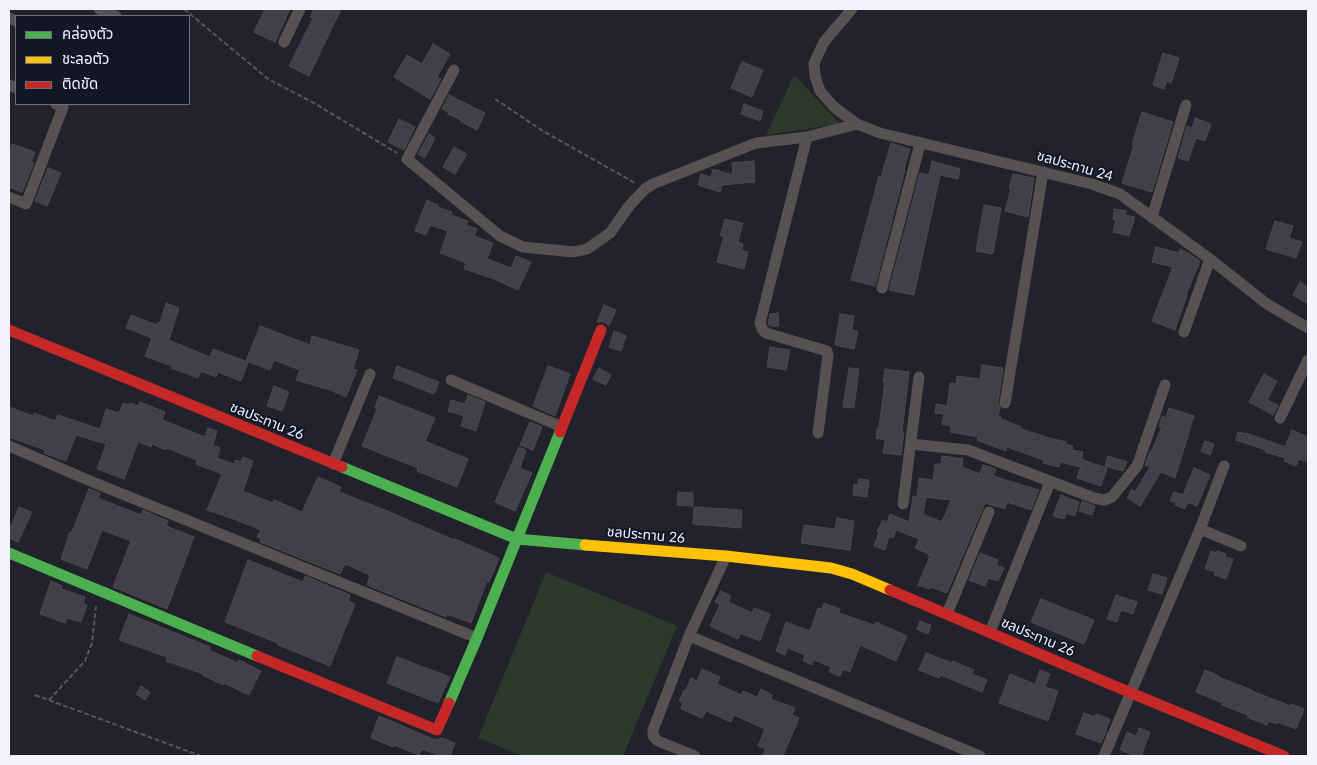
<!DOCTYPE html>
<html>
<head>
<meta charset="utf-8">
<style>
	body { margin:0 }
	#map { position:relative; width:1317px; height:765px; overflow:hidden; background:#21222b; font-family:Lato,"Noto Sans Thai",sans-serif }
	canvas { display:block }
	.frame { position:absolute; inset:0; border:10px solid #f2f3ff; pointer-events:none }
	.legend { position:absolute; left:15px; top:15px; width:175px; height:90px; box-sizing:border-box; background:#141525; border:1px solid #6d6e7c; margin:0; padding:6px 9px; list-style:none; font-size:15px; color:#f2f3ff }
	.legend li { display:flex; align-items:center; gap:10px; height:25px }
	.legend b { width:25px; border:1px solid #6d6e7c }
</style>
</head>
<body>
<div id="map">
<canvas width="1317" height="765"></canvas>
<div class="frame"></div>
<ul class="legend">
<li><b style="height:6px;background:#4caf50"></b>คล่องตัว</li>
<li><b style="height:6px;background:#ffc107"></b>ชะลอตัว</li>
<li><b style="height:6px;background:#c62828"></b>ติดขัด</li>
</ul>
</div>
<script>
const ctx = document.querySelector('canvas').getContext('2d');
ctx.lineJoin = 'round';
function fillPath(path, color) {
  ctx.fillStyle = color;
  ctx.fill(path, 'evenodd');
}
function shape(rows) {
  const path = new Path2D();
  for (const r of rows) {
    path.moveTo(r[0], r[1]);
    for (let i = 2; i < r.length; i += 2) path.lineTo(r[i], r[i + 1]);
  }
  return path;
}
function strokePath(path, color, width, dash) {
  ctx.strokeStyle = color;
  ctx.lineWidth = width;
  ctx.lineCap = dash ? 'butt' : 'round';
  ctx.setLineDash(dash || []);
  ctx.stroke(path);
}
function label(font, color, halo, rows, align = 'center') {
  ctx.font = font + ' Lato,"Noto Sans Thai",sans-serif';
  ctx.lineWidth = 4;
  ctx.setLineDash([]);
  ctx.textBaseline = 'middle';
  ctx.strokeStyle = halo;
  ctx.fillStyle = color;
  for (const [text, x, y, turn = 0] of rows) {
    ctx.save();
    ctx.translate(x, y);
    ctx.rotate((+turn || 0) * Math.PI / 180);
    ctx.textAlign = isNaN(turn) ? turn : align;
    if (halo) ctx.strokeText(text, 0, 0);
    ctx.fillText(text, 0, 0);
    ctx.restore();
  }
}
const green = shape([
	[794,75,840,124,766,135],
	[546,572,677,626,623,756,522,756,478,738]
]);
const building = shape([
	[265,9,290,9,275,42,254,32,265,9],
	[314,9,341,9,309,76,289,66,313,18,310,17,314,9],
	[433,44,450,54,437,77,441,79,430,99,394,77,407,55,422,64,433,44],
	[1163,53,1179,58,1171,83,1167,81,1164,89,1153,85,1163,53],
	[742,62,763,70,752,97,731,88,742,62],
	[449,95,485,113,477,130,460,121,461,120,448,114,448,112,442,109,449,95],
	[744,104,763,111,760,121,741,114,744,104],
	[1142,112,1173,122,1152,192,1122,183,1134,145,1132,144,1142,112],
	[1195,118,1211,124,1205,141,1196,138,1188,161,1178,158,1187,126,1192,128,1195,118],
	[399,119,415,127,404,150,388,142,399,119],
	[429,134,435,138,425,158,418,154,429,134],
	[891,143,910,149,904,169,905,170,875,286,851,280,879,176,881,177,891,143],
	[12,144,35,152,31,162,34,163,22,192,9,187,9,154,12,144],
	[454,147,467,154,455,174,443,167,454,147],
	[754,161,755,182,722,185,720,192,698,185,701,174,711,177,713,169,733,175,732,163,754,161],
	[932,161,960,169,958,179,940,175,914,295,889,290,920,173,929,175,932,161],
	[48,168,61,173,47,206,35,201,48,168],
	[1013,174,1034,178,1028,217,1005,211,1011,189,1009,188,1013,174],
	[427,200,438,205,438,207,452,212,451,215,468,221,466,225,477,229,474,236,493,243,487,259,511,268,516,256,531,262,518,290,494,279,464,269,466,263,440,253,448,231,430,225,426,235,415,231,427,200],
	[984,205,1001,208,993,254,976,251,984,205],
	[1114,209,1126,211,1125,215,1135,217,1129,236,1113,232,1116,220,1113,220,1114,209],
	[725,219,743,223,738,242,743,244,741,250,748,252,744,269,717,262,724,236,720,236,725,219],
	[1275,221,1293,226,1289,238,1302,242,1296,258,1266,249,1275,221],
	[1156,247,1179,253,1180,249,1188,253,1200,261,1186,295,1187,295,1175,330,1152,321,1173,267,1152,262,1156,247],
	[1300,282,1308,287,1308,304,1293,295,1300,282],
	[166,303,179,308,169,340,210,357,213,349,248,362,241,381,218,372,216,377,201,371,198,378,171,368,172,366,145,356,152,338,126,328,131,315,157,325,158,322,160,323,166,303],
	[604,305,616,310,609,326,605,322,597,322,604,305],
	[778,313,779,326,770,326,768,323,770,314,778,313],
	[840,314,854,316,852,330,858,331,854,349,835,345,840,314],
	[260,326,310,345,312,336,359,350,353,369,357,370,346,397,330,390,296,380,300,370,274,360,270,370,246,361,260,326],
	[614,331,626,336,621,351,609,347,614,331],
	[770,347,790,350,786,370,767,367,770,347],
	[982,365,1003,368,998,402,1000,408,998,416,1001,417,1001,419,1021,427,1021,429,1050,438,1066,442,1066,444,1073,446,1072,450,1083,452,1080,467,1061,462,1059,467,1043,463,1044,460,1007,447,1006,451,977,440,978,437,950,432,951,426,942,424,944,414,935,413,936,404,947,406,950,383,956,384,957,376,980,379,982,365],
	[397,366,439,382,434,394,393,378,397,366],
	[548,366,570,374,555,416,533,406,548,366],
	[599,368,611,375,606,385,593,379,599,368],
	[849,368,859,369,854,408,843,407,849,368],
	[885,369,909,372,902,432,904,432,901,455,883,453,885,440,876,438,877,428,879,428,885,382,883,382,885,369],
	[1264,374,1277,381,1267,400,1278,405,1273,415,1249,402,1264,374],
	[274,386,289,392,282,411,267,406,274,386],
	[468,395,485,402,476,431,461,426,464,416,448,411,451,400,465,404,468,395],
	[379,396,435,418,425,441,468,459,457,487,417,471,418,468,362,446,377,409,375,408,379,396],
	[140,402,165,412,162,420,205,437,208,428,217,431,213,445,220,448,217,458,234,464,236,460,241,462,243,457,253,461,243,491,273,503,274,500,302,512,318,477,341,487,339,492,390,512,454,540,455,539,499,558,489,582,487,581,471,623,447,614,446,617,367,585,370,575,345,564,340,574,260,542,261,539,257,537,261,530,234,519,207,510,222,474,196,464,197,460,167,448,166,450,152,444,151,447,138,442,124,479,97,469,106,444,76,435,66,461,44,453,45,450,9,437,9,407,33,416,34,413,55,421,58,415,100,429,106,409,119,413,123,403,129,405,130,403,138,406,140,402],
	[1169,408,1194,416,1175,478,1161,472,1140,506,1127,498,1132,489,1135,492,1150,467,1145,465,1150,452,1151,450,1152,450,1162,427,1159,427,1162,416,1166,418,1169,408],
	[530,422,542,427,533,450,520,445,530,422],
	[1292,430,1308,437,1308,462,1299,459,1296,466,1284,461,1285,458,1265,452,1266,450,1236,440,1238,432,1246,434,1246,433,1285,447,1292,430],
	[1205,441,1214,444,1210,455,1201,451,1205,441],
	[519,447,526,450,520,468,532,473,515,511,495,502,519,447],
	[942,456,963,459,962,467,980,474,983,465,996,469,993,476,1039,490,1031,510,1007,502,1005,509,985,503,947,593,931,587,930,589,918,585,930,556,928,555,929,554,915,548,919,539,896,530,893,538,889,537,885,550,874,546,879,532,877,531,883,520,887,522,890,514,909,522,913,496,926,498,923,514,942,522,951,500,917,496,919,478,933,480,935,464,941,464,942,456],
	[1108,456,1127,462,1123,471,1105,466,1108,456],
	[1083,460,1107,468,1101,486,1077,478,1083,460],
	[1194,468,1210,475,1197,506,1188,502,1185,509,1175,505,1176,503,1170,501,1174,492,1183,495,1194,468],
	[859,479,869,480,867,497,853,495,854,484,858,485,859,479],
	[89,489,100,493,98,498,141,515,143,510,168,521,166,526,194,537,167,609,113,587,131,541,102,530,87,569,61,559,70,532,72,532,89,489],
	[678,492,693,493,693,506,677,505,678,492],
	[1061,495,1079,502,1075,516,1066,513,1064,519,1053,516,1061,495],
	[1082,501,1095,506,1092,515,1079,511,1082,501],
	[19,507,32,512,18,542,9,538,9,531,19,507],
	[694,507,742,510,741,528,693,524,694,507],
	[837,518,854,521,850,550,801,543,804,525,835,529,837,518],
	[1211,551,1217,553,1217,551,1226,554,1225,557,1233,559,1226,579,1214,575,1215,572,1205,569,1211,551],
	[980,553,998,560,996,565,1004,568,998,581,988,578,985,586,969,580,980,553],
	[248,560,303,582,305,576,350,595,348,601,355,604,330,666,278,645,278,643,225,622,248,560],
	[1153,574,1167,578,1162,594,1148,590,1153,574],
	[51,581,62,586,61,589,85,597,83,604,87,605,81,622,67,618,65,623,40,614,51,581],
	[721,591,731,596,728,602,752,613,754,608,770,614,760,641,740,633,738,639,710,626,720,604,715,602,721,591],
	[1116,595,1137,602,1133,614,1121,610,1117,622,1107,619,1116,595],
	[1041,599,1094,620,1084,644,1031,622,1041,599],
	[824,603,840,609,839,613,874,625,876,622,907,636,896,661,860,645,850,672,843,669,840,676,829,672,831,667,814,660,812,665,803,661,805,655,788,648,785,655,776,651,786,622,810,631,818,608,822,609,824,603],
	[129,614,210,647,209,650,238,663,239,660,261,671,249,695,224,683,223,685,202,675,203,674,166,661,167,657,119,640,129,614],
	[920,621,931,625,928,634,917,629,920,621],
	[926,653,952,663,953,661,974,670,972,674,987,680,982,692,940,675,939,678,919,670,926,653],
	[397,657,450,677,438,703,387,683,397,657],
	[702,669,720,677,717,684,741,695,743,691,757,697,761,689,772,695,771,699,795,708,792,715,799,718,783,756,762,756,766,749,758,746,765,729,734,715,731,722,706,711,702,718,681,709,683,703,679,701,684,690,686,690,691,678,697,681,702,669],
	[1040,670,1050,674,1045,687,1058,691,1048,721,999,703,1010,674,1035,684,1040,670],
	[1205,670,1219,676,1218,677,1252,690,1252,691,1291,706,1292,704,1304,709,1296,729,1278,722,1277,724,1268,721,1267,725,1247,717,1248,715,1222,705,1222,703,1196,692,1205,670],
	[141,686,150,692,145,700,136,694,141,686],
	[1084,713,1095,717,1096,714,1110,719,1106,729,1107,730,1101,743,1076,734,1084,713],
	[379,716,433,739,437,740,442,738,455,743,450,756,441,756,422,749,419,755,394,745,393,747,371,738,379,716],
	[1139,728,1150,732,1141,756,1136,756,1120,750,1127,732,1136,736,1139,728]
]);
const path = shape([
	[184,9,268,79,314,103,397,153],
	[495,99,543,131,635,183],
	[35,695,201,756],
	[49,700,85,661,92,643,96,606]
]);
const street = shape([
	[99,9,116,16],
	[852,9,824,42,814,63,815,76,820,91,834,107,857,124,880,133,1092,184,1120,194,1210,259,1267,304,1308,328],
	[9,18,16,21],
	[284,42,300,9],
	[454,70,407,159,500,236,523,247,574,252,587,249,610,233,629,206,645,189,653,184,756,143,807,137,857,124],
	[9,85,16,88],
	[807,137,760,323,762,329,766,333,827,351,828,355,818,433],
	[9,197,26,204,63,107,56,104],
	[1152,217,1186,105],
	[882,288,920,144],
	[1184,332,1210,259],
	[451,380,562,427],
	[1005,403,1043,172],
	[1280,418,1308,360],
	[911,444,968,450,1094,498,1104,500,1112,497,1137,466,1165,385],
	[9,446,95,483,477,638],
	[333,464,370,374],
	[903,504,919,377],
	[1200,529,1241,546],
	[947,614,989,512],
	[990,632,1050,482],
	[689,636,980,756],
	[695,756,658,741,653,736,653,730,689,636,726,556],
	[1104,756,1200,529,1224,466]
]);
const fast = shape([
	[342,467,517,539,585,545],
	[9,553,257,656],
	[449,703,477,638,560,432]
]);
const slow = shape([
	[585,545,726,556,831,568,852,574,890,590]
]);
const jam = shape([
	[9,330,342,467],
	[560,432,601,330],
	[890,590,1131,693,1284,756],
	[257,656,437,730,449,703]
]);
const streetNames = [
	["ชลประทาน 24",1075,166,16],
	["ชลประทาน 26",267,421,22],
	["ชลประทาน 26",646,535,5],
	["ชลประทาน 26",1038,637,23]
];
fillPath(green, '#2c392b');
fillPath(building, '#413f47');
strokePath(building, '#4b484f', 1);
strokePath(path, '#585658', 2, [5, 2.5]);
strokePath(street, '#575252', 11);
strokePath(fast, '#4caf50', 11);
strokePath(slow, '#ffc107', 11);
strokePath(jam, '#c62828', 11);
label('14px', '#f2f3ff', '#141525', streetNames);
</script>
</body>
</html>
